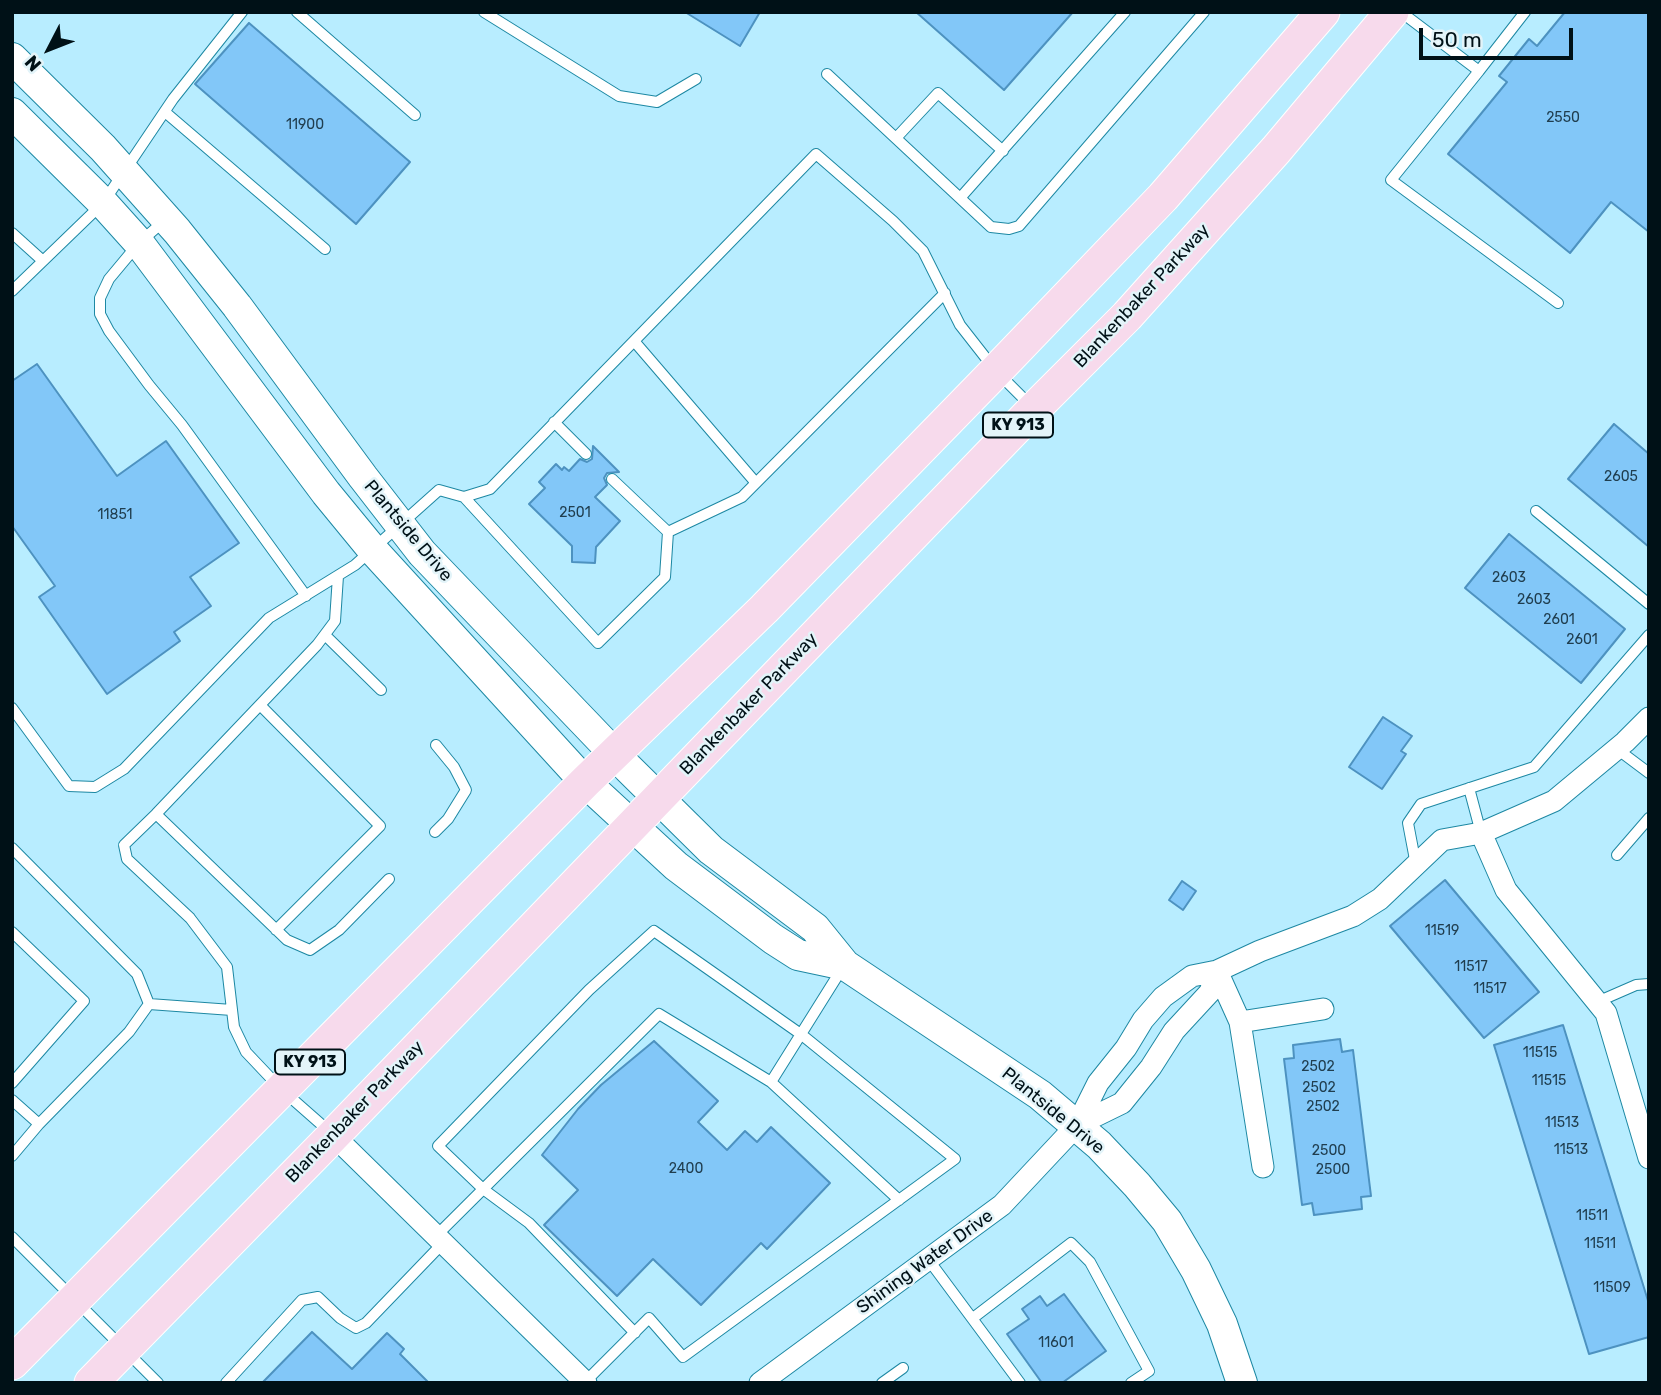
<!DOCTYPE html>
<html>
<head>
<meta charset="utf-8">
<style>
	body { margin:0 }
	#map { position:relative; width:1661px; height:1395px; overflow:hidden; background:#b8edff; font-family:Rubik,sans-serif }
	canvas { display:block }
	.frame { position:absolute; inset:0; border:14px solid #001117; pointer-events:none }
	.north { position:absolute; left:14px; top:14px; width:70px; height:70px; -webkit-text-stroke:5px #e3f4f9; paint-order:stroke; rotate:228deg; font-size:19px; font-weight:700; line-height:28px; text-align:center; color:#001117 }
	.north::after { content:''; display:block; margin:auto; width:24px; height:32px; background:#001117; clip-path:polygon(50% 0,100% 100%,50% 72%,0 100%) }
	.scale { position:absolute; left:1419px; top:28px; width:154px; height:32px; box-sizing:border-box; border:4px solid #001117; border-top:0; padding-left:9px; font-size:21px; line-height:24px; white-space:nowrap; color:#001117; -webkit-text-stroke:5px #e3f4f9; paint-order:stroke }
</style>
</head>
<body>
<div id="map">
<canvas width="1661" height="1395"></canvas>
<div class="frame"></div>
<div class="north">N</div>
<div class="scale">50 m</div>
</div>
<script>
const ctx = document.querySelector('canvas').getContext('2d');
ctx.lineJoin = 'round';
function fillPath(path, color) {
  ctx.fillStyle = color;
  ctx.fill(path, 'evenodd');
}
function shape(rows) {
  const path = new Path2D();
  for (const r of rows) {
    path.moveTo(r[0], r[1]);
    for (let i = 2; i < r.length; i += 2) path.lineTo(r[i], r[i + 1]);
  }
  return path;
}
function strokePath(path, color, width, dash) {
  ctx.strokeStyle = color;
  ctx.lineWidth = width;
  ctx.lineCap = dash ? 'butt' : 'round';
  ctx.setLineDash(dash || []);
  ctx.stroke(path);
}
function label(font, color, halo, rows, align = 'center') {
  ctx.font = font + ' Rubik,sans-serif';
  ctx.lineWidth = 5;
  ctx.setLineDash([]);
  ctx.textBaseline = 'middle';
  ctx.strokeStyle = halo;
  ctx.fillStyle = color;
  for (const [text, x, y, turn = 0] of rows) {
    ctx.save();
    ctx.translate(x, y);
    ctx.rotate((+turn || 0) * Math.PI / 180);
    ctx.textAlign = isNaN(turn) ? turn : align;
    if (halo) ctx.strokeText(text, 0, 0);
    ctx.fillText(text, 0, 0);
    ctx.restore();
  }
}
const building = shape([
	[685,12,760,12,740,46,685,12],
	[916,12,1073,12,1004,90,916,12],
	[1565,12,1649,12,1649,232,1611,202,1570,253,1448,154,1507,82,1499,76,1529,39,1537,46,1565,12],
	[249,23,410,162,356,224,195,84,249,23],
	[37,364,117,476,166,441,239,543,190,577,211,606,174,632,180,641,107,694,39,597,55,586,12,526,12,381,37,364],
	[1614,424,1649,454,1649,547,1568,479,1614,424],
	[593,446,619,472,607,473,604,478,607,485,595,497,620,521,596,547,595,563,572,562,572,546,529,504,545,488,539,482,556,464,562,470,564,467,569,471,580,459,587,462,592,459,593,446],
	[1509,534,1625,629,1581,683,1465,588,1509,534],
	[1383,717,1412,736,1401,751,1406,754,1382,789,1349,767,1383,717],
	[1445,880,1539,992,1484,1038,1390,926,1445,880],
	[1182,881,1196,891,1183,910,1169,900,1182,881],
	[1563,1025,1649,1304,1649,1337,1589,1354,1494,1045,1563,1025],
	[1340,1039,1342,1052,1353,1050,1371,1196,1361,1197,1362,1209,1314,1215,1312,1203,1302,1205,1284,1059,1294,1058,1293,1045,1340,1039],
	[654,1041,718,1101,698,1122,727,1150,745,1131,757,1142,771,1127,830,1183,767,1249,761,1243,701,1305,653,1259,617,1296,544,1225,578,1190,542,1155,578,1109,601,1085,654,1041],
	[1064,1294,1106,1351,1062,1383,1042,1383,1007,1334,1029,1319,1022,1309,1040,1296,1047,1306,1064,1294],
	[312,1332,352,1369,387,1333,404,1349,400,1354,429,1383,262,1383,312,1332]
]);
const lane = shape([
	[297,12,415,115],
	[484,12,619,96,657,102,696,79],
	[1401,12,1479,71,1525,12],
	[1479,71,1391,180,1558,303],
	[827,74,991,227,1009,229,1019,226,1204,12],
	[165,112,325,249],
	[896,138,938,93,1003,151],
	[961,197,1125,12],
	[164,221,139,243,109,279,100,298,100,314,109,331,149,385,182,425,306,596],
	[12,233,43,261],
	[12,291,103,203,173,99,242,12],
	[634,341,756,483],
	[554,422,586,454],
	[612,479,668,532],
	[464,497,598,643,665,577,668,532,742,497,945,293],
	[1536,511,1649,604],
	[325,635,381,690],
	[260,705,380,826,276,930],
	[12,708,69,786,95,787,124,769,269,618,355,565,439,490,464,497,490,489,816,154,893,221,923,251,960,325,996,371,1032,407],
	[1617,749,1649,773],
	[1469,788,1481,833],
	[156,814,287,940,310,950,339,930,389,879],
	[435,832,448,819,466,790,454,767,436,745],
	[12,848,137,974,149,1004,232,1010],
	[1617,855,1649,818],
	[1416,865,1408,823,1421,804,1534,767,1649,635],
	[12,932,84,1001,12,1083],
	[1597,1002,1636,985,1649,984],
	[771,1082,899,1200],
	[12,1100,39,1124],
	[331,1133,281,1089,246,1052,234,1027,227,967,190,918,127,859,124,845,156,814,317,645,335,621,338,576],
	[12,1156,39,1124,129,1032,149,1004],
	[436,1236,659,1014,771,1082,843,967],
	[12,1237,158,1383],
	[928,1259,1020,1383],
	[973,1318,1071,1243,1090,1262,1149,1371,1131,1383],
	[226,1383,302,1300,318,1297,340,1318,356,1328,366,1323,443,1243],
	[584,1383,649,1318,683,1357,955,1159,802,1035,654,931,589,990,438,1146,483,1189,529,1223,635,1333],
	[882,1383,903,1368]
]);
const street = shape([
	[1481,833,1506,890,1606,1013,1649,1158],
	[1217,971,1240,1022,1323,1009],
	[1240,1022,1263,1167],
	[1077,1125,1122,1103,1151,1067,1174,1031,1210,992,1217,971],
	[333,1135,586,1383],
	[760,1383,1002,1205,1077,1125,1098,1083,1126,1048,1143,1020,1163,997,1192,976,1217,971,1260,951,1353,916,1380,899,1442,840,1481,833,1554,801,1625,742,1649,718]
]);
const secondary = shape([
	[12,58,103,148,177,231,237,306,363,477,422,553,628,768,711,850,815,928,845,965,1040,1095,1099,1145,1137,1185,1167,1221,1196,1270,1222,1324,1242,1383],
	[12,113,103,203,139,243,326,493,372,549,585,782,676,866,773,939,798,955,845,965]
]);
const primary = shape([
	[12,1363,585,782,764,609,996,371,1163,197,1323,12],
	[91,1383,326,1143,1034,409,1127,316,1276,150,1392,12]
]);
const numberNames = [
	["2550",1563,118],
	["11900",305,125],
	["2605",1621,477],
	["2501",575,513],
	["11851",115,515],
	["2603",1509,578],
	["2603",1534,600],
	["2601",1559,620],
	["2601",1582,640],
	["11519",1442,931],
	["11517",1471,967],
	["11517",1490,989],
	["11515",1540,1053],
	["2502",1318,1067],
	["11515",1549,1081],
	["2502",1319,1088],
	["2502",1323,1107],
	["11513",1562,1123],
	["11513",1571,1150],
	["2500",1329,1151],
	["2400",686,1169],
	["2500",1333,1170],
	["11511",1592,1216],
	["11511",1600,1244],
	["11509",1612,1288],
	["11601",1056,1343]
];
const shields = [
	[1018,425,70],
	[310,1062,70]
];
const shieldNames = [
	["KY 913",1018,425],
	["KY 913",310,1062]
];
const streetNames = [
	["Blankenbaker Parkway",1142,296,-47],
	["Plantside Drive",408,531,50],
	["Blankenbaker Parkway",749,704,-46],
	["Plantside Drive",1053,1111,39],
	["Blankenbaker Parkway",355,1112,-46],
	["Shining Water Drive",925,1262,-36]
];
fillPath(building, '#82c7f8');
strokePath(building, '#4d92c0', 2);
strokePath(lane, '#1d88a3', 12);
strokePath(street, '#1d88a3', 23);
strokePath(secondary, '#1d88a3', 32);
strokePath(primary, '#fff', 35);
strokePath(lane, '#fff', 10);
strokePath(street, '#fff', 21);
strokePath(secondary, '#fff', 30);
strokePath(primary, '#f7daec', 33);
label('14px', '#203e4f', null, numberNames);
for (const [x, y, w] of shields) {
  const box = new Path2D();
  box.roundRect(x - w / 2, y - 12.5, w, 25, 5);
  ctx.fillStyle = '#e3f4f9';
  ctx.fill(box);
  strokePath(box, '#001117', 2);
}
label('bold 16px', '#001117', null, shieldNames);
label('18px', '#001117', '#e3f4f9', streetNames);
</script>
</body>
</html>
